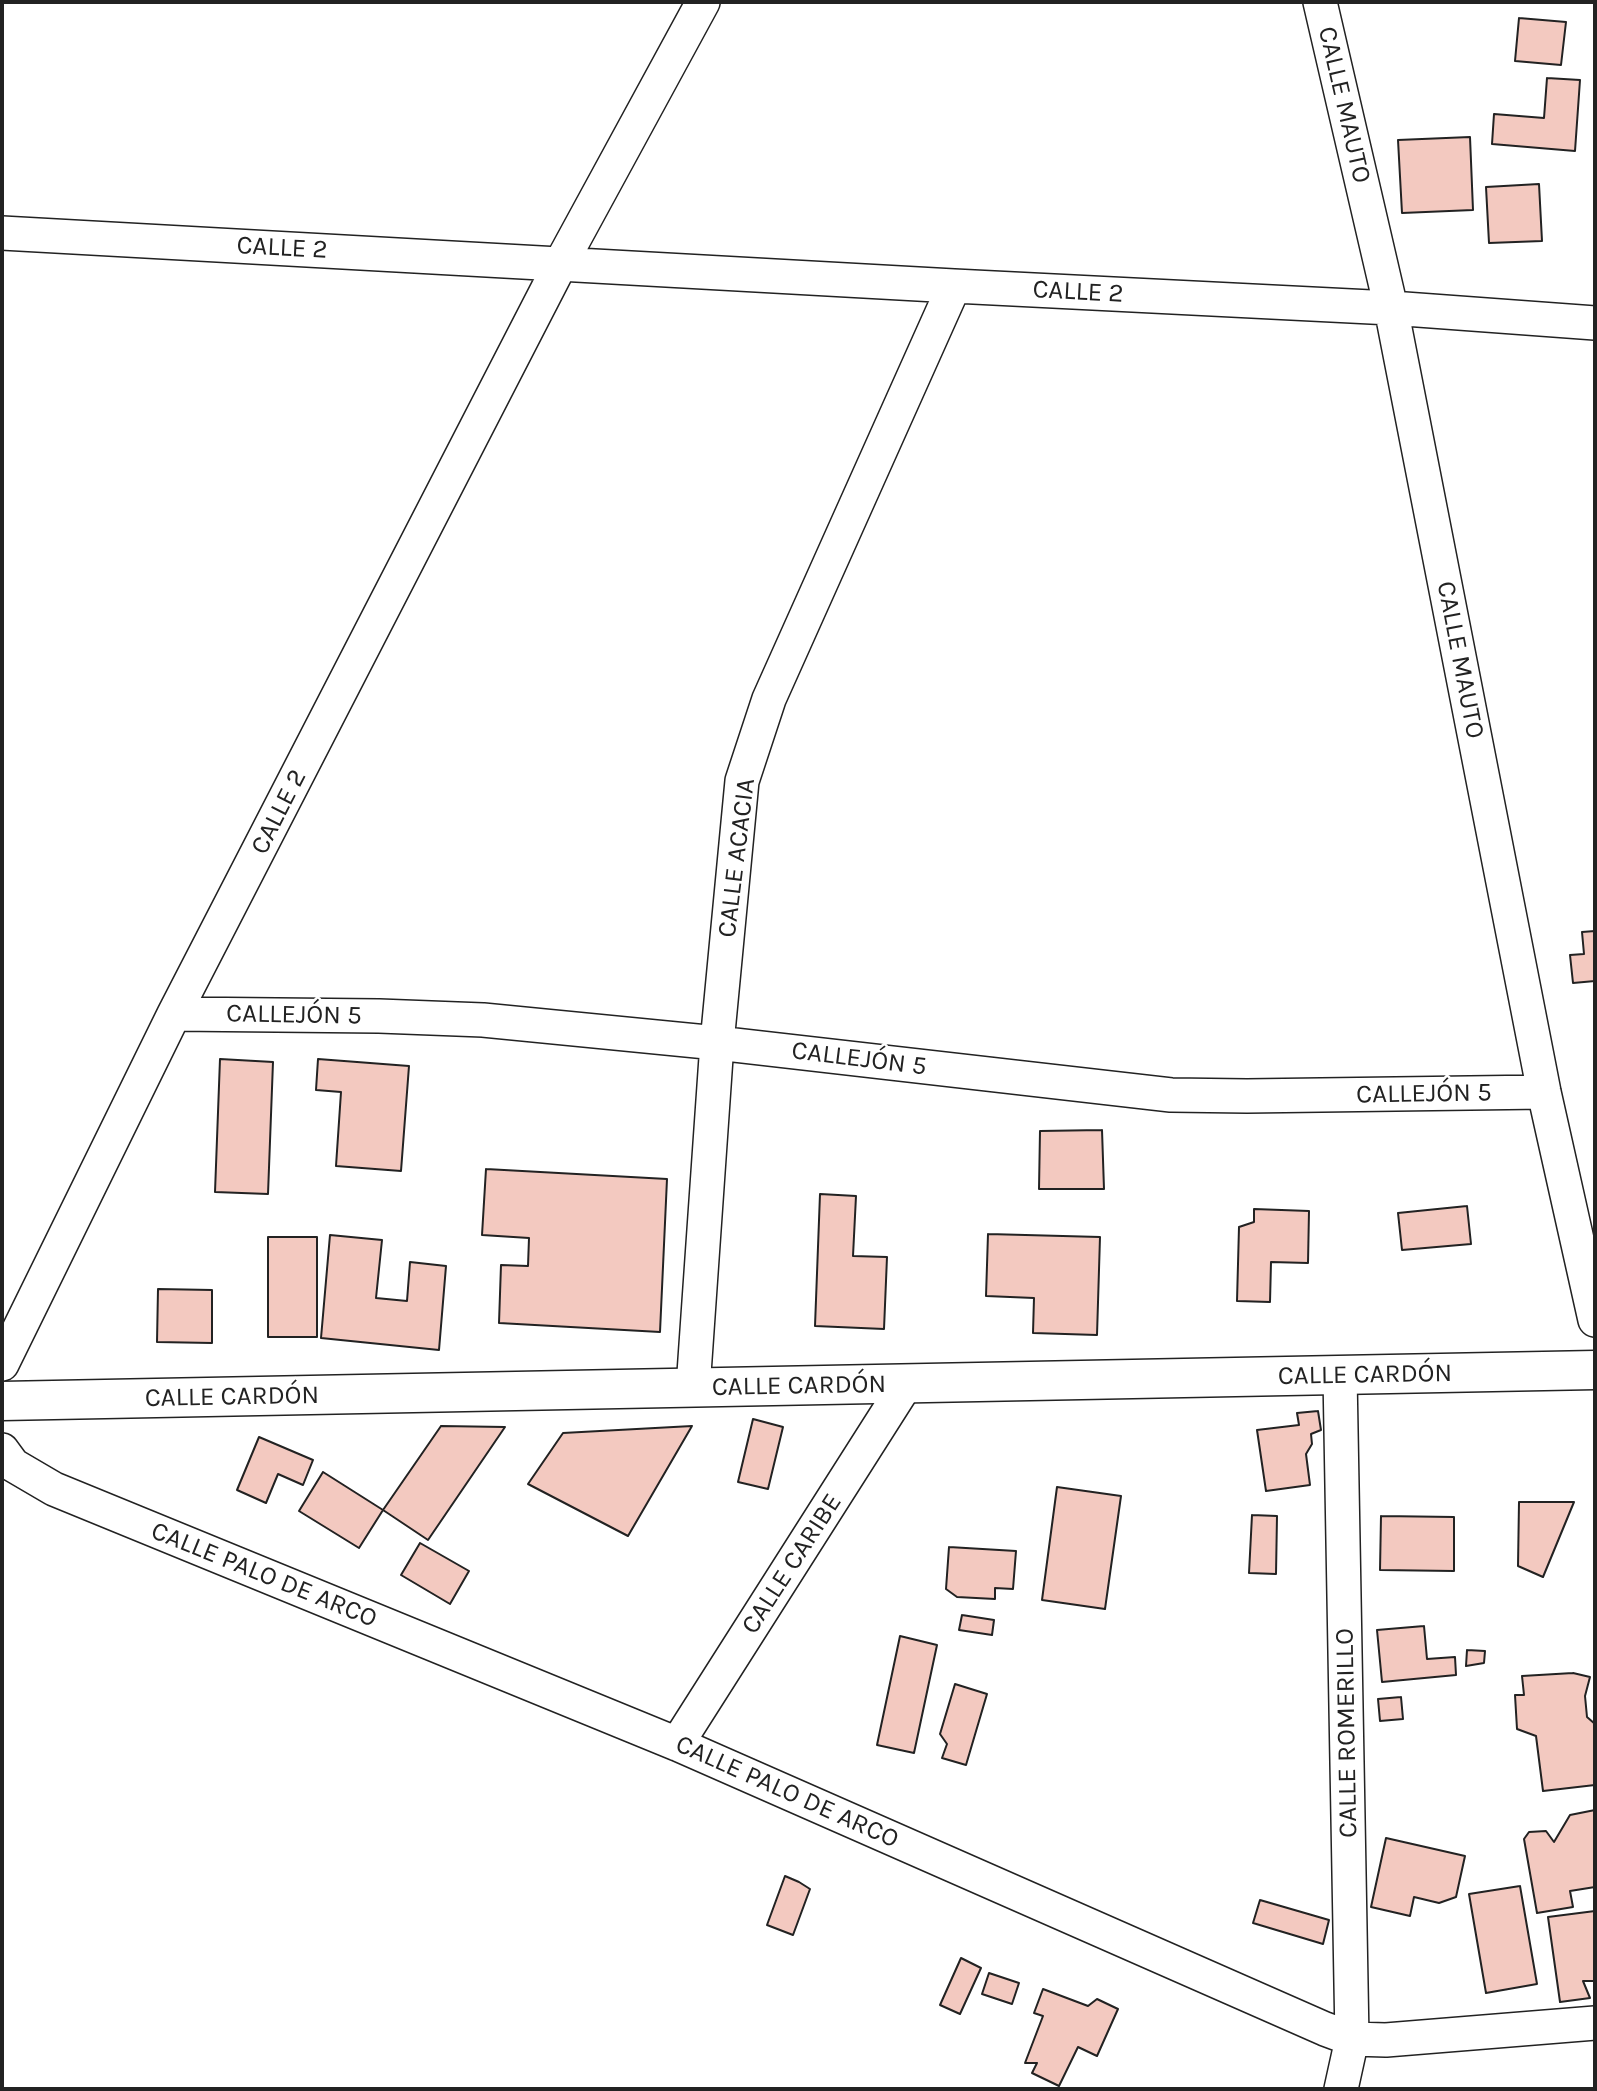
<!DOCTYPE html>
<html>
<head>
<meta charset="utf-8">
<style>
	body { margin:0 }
	#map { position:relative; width:1597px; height:2091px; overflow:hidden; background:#fff; font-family:Karla,sans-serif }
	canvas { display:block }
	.frame { position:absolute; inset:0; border:4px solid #222; pointer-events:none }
</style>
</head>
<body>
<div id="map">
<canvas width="1597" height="2091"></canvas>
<div class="frame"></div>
</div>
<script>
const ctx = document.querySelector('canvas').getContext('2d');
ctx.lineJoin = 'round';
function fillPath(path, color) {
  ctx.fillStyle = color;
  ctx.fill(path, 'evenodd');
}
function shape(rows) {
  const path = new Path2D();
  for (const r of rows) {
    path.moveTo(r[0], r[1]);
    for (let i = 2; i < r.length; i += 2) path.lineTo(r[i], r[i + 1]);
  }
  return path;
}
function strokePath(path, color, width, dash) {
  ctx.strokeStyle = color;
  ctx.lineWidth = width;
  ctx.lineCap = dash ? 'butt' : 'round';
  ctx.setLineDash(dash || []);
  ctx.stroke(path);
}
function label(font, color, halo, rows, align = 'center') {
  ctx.font = font + ' Karla,sans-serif';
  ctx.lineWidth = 5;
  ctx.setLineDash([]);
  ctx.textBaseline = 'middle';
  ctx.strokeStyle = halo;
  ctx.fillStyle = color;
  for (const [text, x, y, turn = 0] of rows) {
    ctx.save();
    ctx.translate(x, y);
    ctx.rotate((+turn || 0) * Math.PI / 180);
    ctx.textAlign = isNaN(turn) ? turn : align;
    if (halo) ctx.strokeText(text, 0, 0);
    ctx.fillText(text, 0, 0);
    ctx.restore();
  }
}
const building = shape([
	[1519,18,1566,22,1561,65,1515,61,1519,18],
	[1547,78,1580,80,1575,151,1492,144,1494,114,1544,118,1547,78],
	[1470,137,1473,210,1402,213,1398,140,1470,137],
	[1539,184,1542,241,1489,243,1486,187,1539,184],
	[1595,931,1595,981,1573,983,1570,955,1584,954,1582,932,1595,931],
	[220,1059,273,1062,268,1194,215,1192,220,1059],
	[318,1059,409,1066,401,1171,336,1166,341,1092,316,1090,318,1059],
	[1102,1130,1104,1189,1039,1189,1040,1131,1102,1130],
	[486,1169,667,1179,660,1332,499,1323,501,1265,528,1266,529,1238,482,1235,486,1169],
	[820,1194,856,1196,853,1256,887,1257,884,1329,815,1326,820,1194],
	[1467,1206,1471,1244,1402,1250,1398,1213,1467,1206],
	[1254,1209,1309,1211,1308,1263,1271,1262,1270,1302,1237,1301,1239,1227,1254,1222,1254,1209],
	[988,1234,1100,1237,1097,1335,1033,1333,1034,1298,986,1296,988,1234],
	[330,1235,382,1240,376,1298,407,1301,410,1262,446,1266,439,1350,321,1338,330,1235],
	[268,1237,317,1237,317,1337,268,1337,268,1237],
	[158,1289,212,1290,212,1343,157,1342,158,1289],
	[1318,1411,1321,1430,1311,1434,1312,1444,1306,1454,1310,1485,1266,1491,1257,1430,1299,1425,1297,1413,1318,1411],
	[753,1419,783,1427,768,1489,738,1482,753,1419],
	[441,1426,505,1427,428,1540,383,1510,441,1426],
	[692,1426,628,1536,528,1484,563,1433,692,1426],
	[259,1437,313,1460,303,1485,278,1474,266,1503,237,1490,259,1437],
	[323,1472,383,1510,359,1548,299,1511,323,1472],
	[1057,1487,1121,1496,1105,1609,1042,1600,1057,1487],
	[1519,1502,1574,1502,1543,1577,1518,1566,1519,1502],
	[1252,1515,1277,1516,1276,1574,1249,1573,1252,1515],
	[1381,1516,1454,1517,1454,1571,1380,1570,1381,1516],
	[420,1543,469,1571,450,1604,401,1575,420,1543],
	[949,1547,1016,1551,1013,1589,995,1588,995,1599,957,1597,946,1589,949,1547],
	[962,1615,994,1620,992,1635,959,1630,962,1615],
	[1424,1626,1427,1659,1455,1657,1456,1675,1382,1682,1377,1630,1424,1626],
	[900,1636,937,1645,914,1753,877,1745,900,1636],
	[1467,1650,1485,1651,1484,1663,1466,1666,1467,1650],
	[1573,1673,1590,1677,1585,1696,1587,1717,1595,1724,1595,1785,1543,1791,1536,1736,1517,1729,1515,1695,1524,1695,1522,1676,1573,1673],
	[955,1684,987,1694,966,1765,942,1758,947,1744,940,1734,955,1684],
	[1401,1697,1403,1719,1380,1721,1378,1699,1401,1697],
	[1595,1810,1595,1887,1570,1891,1573,1907,1537,1913,1524,1839,1529,1832,1546,1831,1554,1842,1570,1815,1595,1810],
	[1386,1838,1465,1856,1456,1897,1439,1903,1414,1897,1410,1916,1371,1907,1386,1838],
	[785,1876,799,1882,810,1889,793,1935,767,1925,785,1876],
	[1520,1886,1537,1984,1486,1993,1469,1894,1520,1886],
	[1260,1900,1329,1920,1323,1944,1253,1923,1260,1900],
	[1595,1911,1595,1981,1583,1981,1590,1998,1560,2002,1548,1917,1595,1911],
	[961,1958,981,1968,960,2014,940,2005,961,1958],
	[989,1973,1019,1983,1012,2004,982,1994,989,1973],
	[1043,1989,1088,2006,1097,1999,1118,2009,1097,2056,1078,2047,1059,2086,1032,2073,1037,2063,1025,2063,1043,2016,1034,2013,1043,1989]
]);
const street = shape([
	[1320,2,1391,308,1544,1092,1595,1320],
	[2,233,954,286,1391,308,1595,323],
	[174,1014,379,1016,483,1020,717,1043,1171,1095,1247,1096,1544,1092],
	[2,1364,174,1014,561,263,703,2],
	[1340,1375,1352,2039,1341,2089],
	[693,1388,717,1043,742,781,769,699,954,286],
	[2,1450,13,1465,54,1489,677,1744,1325,2029,1352,2039,1386,2040,1595,2023],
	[677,1744,906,1384]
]);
const secondary = shape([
	[2,1401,1595,1370]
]);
const streetNames = [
	["CALLE MAUTO",1344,105,77],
	["CALLE 2",282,248,3],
	["CALLE 2",1078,292,3],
	["CALLE MAUTO",1460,660,79],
	["CALLE 2",279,812,-63],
	["CALLE ACACIA",737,858,-83],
	["CALLEJÓN 5",294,1015,1],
	["CALLEJÓN 5",859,1059,7],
	["CALLEJÓN 5",1424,1094,-1],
	["CALLE CARDÓN",1365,1375,-1],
	["CALLE CARDÓN",799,1386,-1],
	["CALLE CARDÓN",232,1397,-1],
	["CALLE CARIBE",792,1564,-57],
	["CALLE PALO DE ARCO",264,1575,22],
	["CALLE ROMERILLO",1347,1733,-91],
	["CALLE PALO DE ARCO",787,1792,24]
];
fillPath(building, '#f3c9c0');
strokePath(building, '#222', 2);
strokePath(street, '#222', 36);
strokePath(secondary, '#222', 41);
strokePath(street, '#fff', 33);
strokePath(secondary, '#fff', 38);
label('26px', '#222', '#fff', streetNames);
</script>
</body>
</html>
